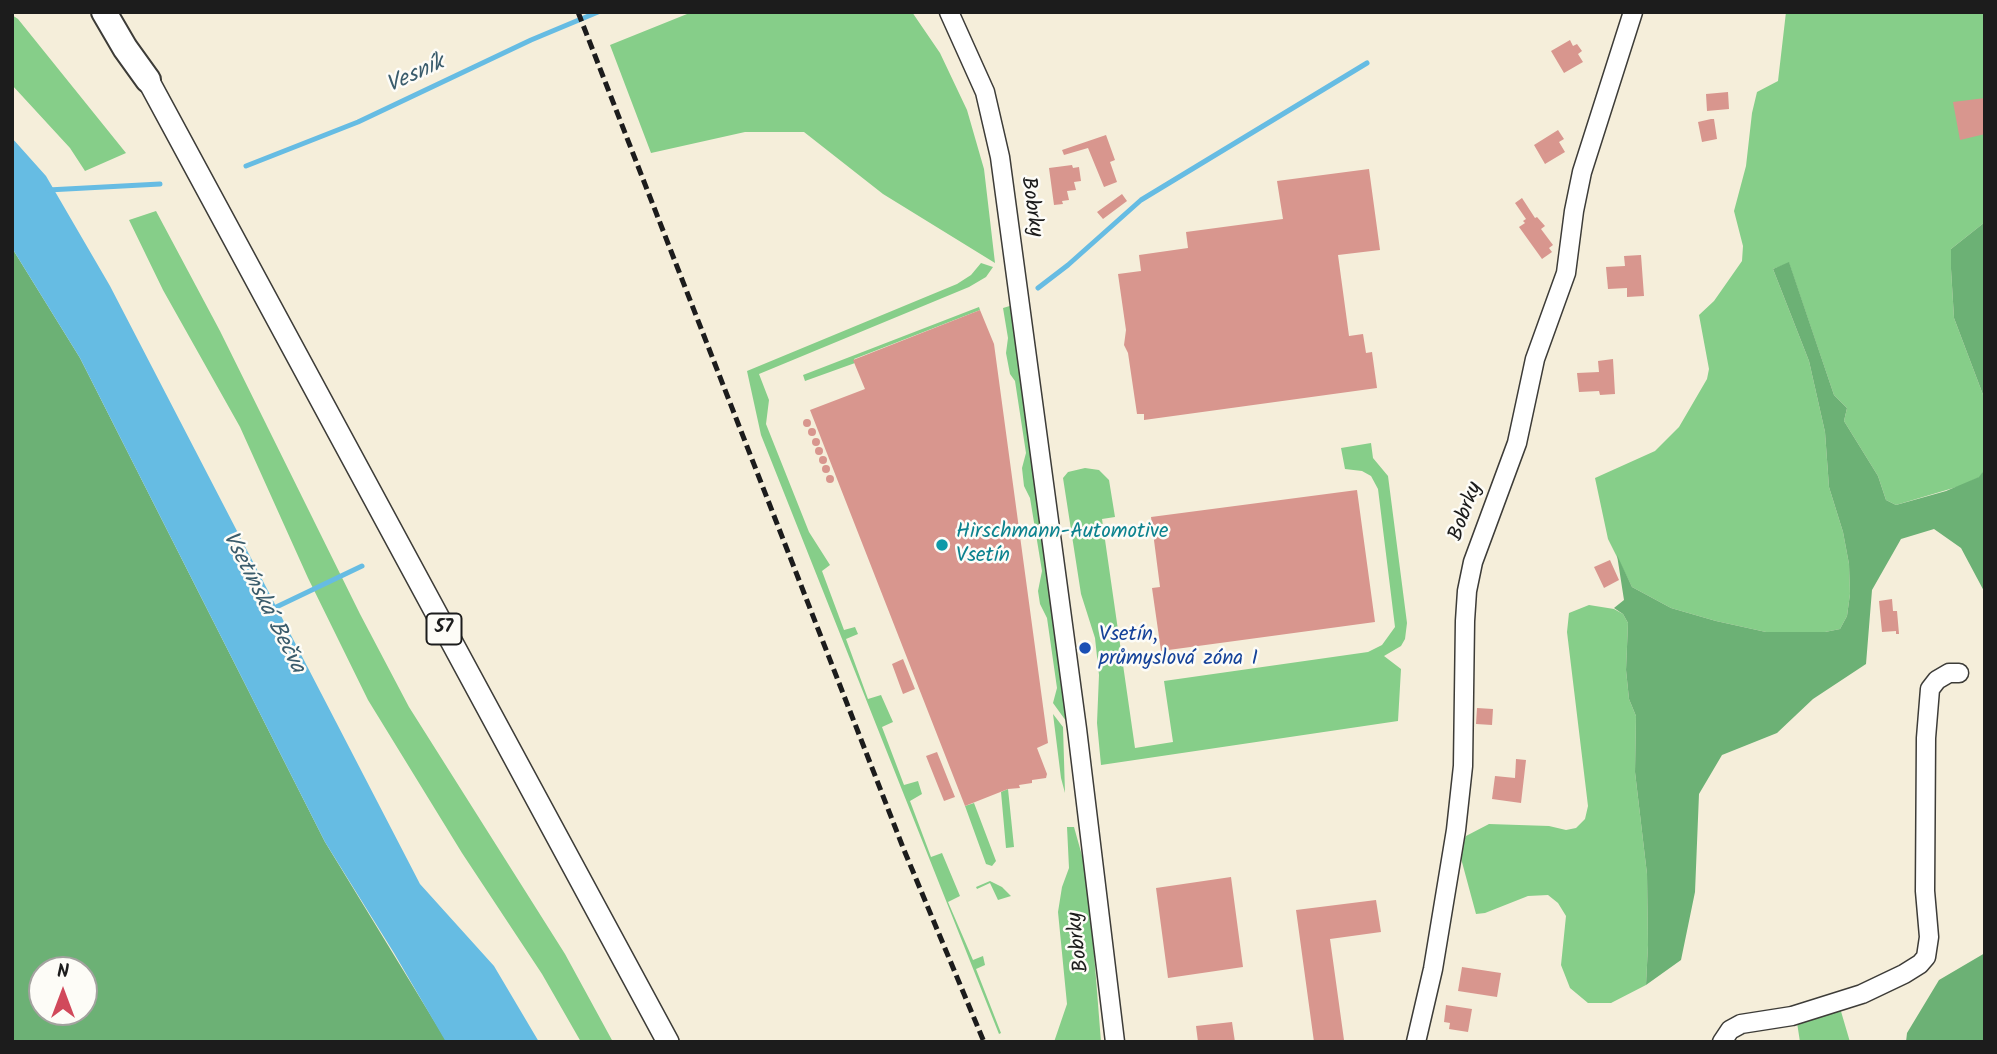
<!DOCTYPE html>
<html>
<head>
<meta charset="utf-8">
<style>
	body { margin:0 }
	#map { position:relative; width:1997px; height:1054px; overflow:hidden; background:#f5eeda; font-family:Kalam,sans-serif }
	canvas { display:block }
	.frame { position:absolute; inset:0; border:14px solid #1c1c1c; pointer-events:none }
	.north { position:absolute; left:28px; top:956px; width:70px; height:70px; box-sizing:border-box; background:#fdfcf7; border:2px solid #a3a29f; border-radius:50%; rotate:0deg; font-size:19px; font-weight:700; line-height:28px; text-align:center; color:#1c1c1c }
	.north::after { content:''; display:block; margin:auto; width:24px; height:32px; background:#d1495b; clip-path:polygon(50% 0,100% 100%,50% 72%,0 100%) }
</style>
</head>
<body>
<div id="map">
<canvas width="1997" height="1054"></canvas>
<div class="frame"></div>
<div class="north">N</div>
</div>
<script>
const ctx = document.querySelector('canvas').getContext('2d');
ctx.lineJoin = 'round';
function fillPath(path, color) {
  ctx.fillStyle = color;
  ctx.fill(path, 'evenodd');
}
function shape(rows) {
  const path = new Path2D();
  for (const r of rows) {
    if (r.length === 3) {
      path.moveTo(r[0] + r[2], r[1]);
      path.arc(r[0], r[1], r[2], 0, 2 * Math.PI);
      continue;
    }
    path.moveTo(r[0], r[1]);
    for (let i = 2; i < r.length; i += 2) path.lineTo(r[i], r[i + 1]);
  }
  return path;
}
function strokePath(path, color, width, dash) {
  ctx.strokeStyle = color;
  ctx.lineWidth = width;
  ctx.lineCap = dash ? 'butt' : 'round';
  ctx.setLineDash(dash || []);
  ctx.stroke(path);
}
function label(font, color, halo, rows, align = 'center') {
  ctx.font = font + ' Kalam,sans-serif';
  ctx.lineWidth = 5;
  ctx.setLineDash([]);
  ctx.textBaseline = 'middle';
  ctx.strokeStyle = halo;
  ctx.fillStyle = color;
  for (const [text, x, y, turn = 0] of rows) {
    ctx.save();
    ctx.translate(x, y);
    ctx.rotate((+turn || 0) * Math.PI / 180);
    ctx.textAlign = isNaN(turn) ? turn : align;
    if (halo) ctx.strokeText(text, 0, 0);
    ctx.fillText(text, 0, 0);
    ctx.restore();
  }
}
const green = shape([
	[692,12,912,12,940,53,967,110,984,169,995,263,883,194,804,132,745,132,651,153,610,45],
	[1786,12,1985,12,1985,222,1951,249,1951,269,1954,318,1985,400,1985,469,1980,477,1960,486,1896,505,1886,500,1878,476,1844,421,1847,408,1834,395,1789,263,1773,269,1809,361,1825,432,1829,487,1843,532,1849,564,1850,594,1847,616,1840,629,1825,632,1766,632,1716,621,1671,608,1632,587,1608,539,1595,478,1655,451,1679,427,1707,379,1709,369,1699,315,1714,301,1742,261,1743,246,1734,211,1746,166,1752,113,1757,92,1778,81],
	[12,15,18,19,126,153,85,171,70,148,12,85],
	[156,211,220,331,360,614,409,707,565,954,613,1042,581,1042,542,974,462,853,368,700,308,578,240,427,163,290,129,220],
	[981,263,993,267,986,277,969,287,759,374,769,400,766,424,809,532,830,565,822,571,844,630,855,627,858,634,846,639,868,699,881,695,893,722,882,727,904,785,918,781,922,794,910,801,931,857,942,853,960,896,948,902,973,960,983,956,985,965,976,969,1001,1033,999,1034,761,435,747,371,957,284,971,275],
	[1013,305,1053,612,1066,721,1053,703,1057,688,1047,618,1040,604,1038,591,1042,571,1030,498,1024,486,1022,468,1026,453,1015,381,1010,374,1006,353,1008,338,1003,308],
	[979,307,980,310,854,359,855,363,805,381,803,375],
	[1371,443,1373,458,1388,476,1407,623,1405,639,1401,646,1384,656,1401,669,1398,721,1101,765,1097,723,1099,675,1095,638,1081,594,1063,478,1068,472,1085,468,1099,470,1109,480,1115,517,1102,519,1135,748,1173,742,1164,681,1368,652,1382,645,1395,627,1378,489,1371,476,1362,471,1345,469,1341,448],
	[1589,605,1614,609,1623,614,1628,623,1626,670,1629,699,1636,716,1635,772,1647,874,1648,945,1646,985,1611,1003,1588,1003,1570,988,1561,965,1566,916,1558,903,1548,895,1528,896,1485,913,1476,914,1459,851,1466,836,1489,824,1549,826,1566,830,1576,828,1585,819,1588,806,1567,632,1569,613],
	[1053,714,1063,727,1065,793,1061,778],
	[1008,789,1014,847,1006,848,1001,792],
	[974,803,996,861,992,866,986,864,965,806],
	[1067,827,1074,827,1088,877,1101,1042,1054,1042,1067,1004,1058,912,1062,887,1069,868],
	[990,881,1002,887,1011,896,998,900,990,883,977,889,976,887],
	[1840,1008,1850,1042,1800,1042,1796,1016]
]);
const forest = shape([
	[1985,222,1985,400,1954,318,1951,269,1951,249],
	[12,248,80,358,325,842,447,1042,12,1042],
	[42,970,84,970,84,1012,42,1012],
	[1789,262,1834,395,1847,408,1844,421,1878,476,1886,500,1896,505,1946,491,1979,477,1985,469,1985,593,1961,548,1934,529,1901,539,1872,590,1866,664,1813,699,1777,733,1722,755,1699,794,1695,892,1681,960,1646,985,1648,945,1647,874,1635,772,1636,716,1629,699,1626,670,1628,623,1623,614,1614,608,1624,600,1617,555,1632,587,1671,608,1716,621,1766,632,1825,632,1840,629,1847,616,1850,594,1849,564,1843,532,1829,487,1825,432,1809,361,1773,269],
	[1985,953,1985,1042,1906,1042,1907,1033,1939,980]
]);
const water = shape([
	[12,138,46,176,110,286,420,884,494,966,539,1042,446,1042,394,953,325,842,80,358,12,248]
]);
const stream = shape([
	[246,166,358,122,531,40,598,12],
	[48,190,160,184],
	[1038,288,1068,265,1141,200,1367,63],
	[270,610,362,566]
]);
const building = shape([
	[1570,40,1573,46,1577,44,1582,51,1578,54,1583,62,1564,73,1551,51],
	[1728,92,1729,109,1707,111,1706,94],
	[1985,98,1985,134,1960,140,1953,102],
	[1711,119,1714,119,1717,139,1702,142,1698,122],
	[1558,130,1564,139,1559,142,1565,152,1545,164,1534,145],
	[1106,135,1115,160,1110,162,1117,182,1104,187,1088,148,1064,155,1062,150],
	[1072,165,1073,168,1079,167,1081,181,1074,182,1076,190,1067,191,1069,200,1062,201,1063,204,1054,205,1049,168],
	[1369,169,1380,250,1338,255,1349,336,1363,334,1366,353,1372,352,1377,388,1144,420,1144,414,1137,414,1128,353,1124,345,1126,330,1118,274,1141,271,1139,255,1188,248,1186,232,1283,219,1277,181],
	[1122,194,1127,201,1103,219,1097,212],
	[1522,198,1535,218,1537,217,1545,226,1541,229,1553,245,1549,248,1552,252,1542,259,1519,227,1525,223,1523,221,1526,219,1515,203],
	[1641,255,1644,296,1627,297,1627,288,1608,289,1606,267,1625,266,1624,256],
	[980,310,994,344,1048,743,1037,748,1047,774,1046,778,1032,780,1032,783,1019,785,1020,788,1008,789,965,806,810,410,865,389,853,360],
	[1613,359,1615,394,1600,395,1599,391,1579,392,1577,373,1599,372,1598,361],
	[807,423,4],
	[812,432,4],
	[816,442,4],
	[819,451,4],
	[823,460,4],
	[826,469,4],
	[830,479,4],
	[1357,490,1375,622,1161,651,1152,588,1160,587,1151,517],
	[1610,560,1619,580,1604,588,1594,567],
	[1892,599,1893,611,1897,611,1899,634,1896,634,1896,631,1882,632,1879,601],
	[903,659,915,689,903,694,892,664],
	[1477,708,1493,709,1492,725,1476,724],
	[937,752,955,797,944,801,926,756],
	[1516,759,1526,760,1521,803,1492,799,1495,776,1515,778],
	[1231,877,1243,967,1168,978,1156,888],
	[1376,900,1381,932,1330,939,1344,1040,1314,1042,1296,910],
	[1462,967,1501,973,1497,997,1458,991],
	[1446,1005,1472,1009,1468,1032,1449,1029,1450,1023,1444,1022],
	[1232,1022,1235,1042,1198,1042,1196,1026]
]);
const minor = shape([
	[949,12,985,92,1000,157,1077,729,1115,1042],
	[1416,1042,1433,969,1456,830,1463,766,1465,621,1467,591,1473,562,1517,443,1535,359,1566,273,1574,211,1582,172,1633,12],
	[1722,1042,1730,1030,1741,1024,1792,1016,1862,994,1904,974,1920,964,1926,957,1929,937,1925,891,1926,738,1930,689,1937,680,1949,673,1959,673]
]);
const major = shape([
	[148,80,668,1042]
]);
const highway = shape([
	[104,12,125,48,148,80]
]);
const rail = shape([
	[578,12,904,850,984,1042]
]);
const markers = [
	[942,545,7,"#0f9aa8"],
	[1085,648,7,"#1a4fb4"]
];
const shields = [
	[444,629,35]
];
const shieldNames = [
	["57",444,629]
];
const streetNames = [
	["Bobrky",1030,207,82],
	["Bobrky",1467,512,-70],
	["Bobrky",1080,942,-97]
];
const cultureNames = [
	["Hirschmann-Automotive",956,533],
	["Vsetín",956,557]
];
const transitNames = [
	["Vsetín,",1099,636],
	["průmyslová zóna I",1099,660]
];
const waterNames = [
	["Vesník",416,76,-25],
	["Vsetínská Bečva",262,603,63]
];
fillPath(green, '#86ce89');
fillPath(forest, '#6cb175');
fillPath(water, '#66bce3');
strokePath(stream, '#66bce3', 5);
fillPath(building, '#d8968e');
strokePath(minor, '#3d3c38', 21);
strokePath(major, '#3d3c38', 24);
strokePath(highway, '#3d3c38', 28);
strokePath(minor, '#fff', 18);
strokePath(major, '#fff', 21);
strokePath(highway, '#fff', 24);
strokePath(rail, '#1c1c1c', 5, [10, 5]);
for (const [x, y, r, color] of markers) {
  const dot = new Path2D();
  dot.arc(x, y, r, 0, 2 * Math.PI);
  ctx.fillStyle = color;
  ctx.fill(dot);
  strokePath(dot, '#fdfcf7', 2.5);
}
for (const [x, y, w] of shields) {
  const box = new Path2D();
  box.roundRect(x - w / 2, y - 15.5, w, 31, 5);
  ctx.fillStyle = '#fdfcf7';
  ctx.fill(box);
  strokePath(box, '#1c1c1c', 2);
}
label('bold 19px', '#1c1c1c', null, shieldNames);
label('21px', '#1c1c1c', '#fdfcf7', streetNames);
label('21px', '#0d838f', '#fdfcf7', cultureNames, 'left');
label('21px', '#164399', '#fdfcf7', transitNames, 'left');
label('italic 23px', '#3a5c6c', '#fdfcf7', waterNames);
</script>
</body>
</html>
